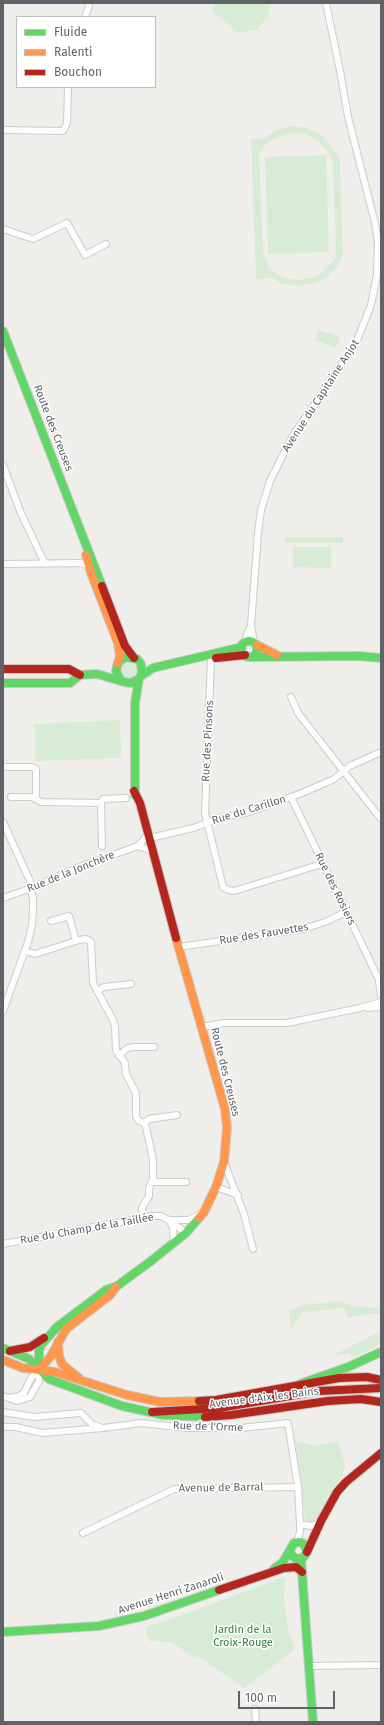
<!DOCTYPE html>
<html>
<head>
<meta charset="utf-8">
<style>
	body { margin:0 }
	#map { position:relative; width:384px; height:1725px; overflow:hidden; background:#efeeea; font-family:"Fira Sans",sans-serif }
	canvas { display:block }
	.frame { position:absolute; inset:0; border:4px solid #5f6368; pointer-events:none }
	.legend { position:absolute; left:16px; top:16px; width:140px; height:72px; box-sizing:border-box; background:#fff; border:1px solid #bfc1c3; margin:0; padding:5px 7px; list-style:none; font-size:12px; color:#5f6368 }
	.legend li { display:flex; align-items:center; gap:8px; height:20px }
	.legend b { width:20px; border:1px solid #bfc1c3 }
	.scale { position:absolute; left:238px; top:1691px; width:97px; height:18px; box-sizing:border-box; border:2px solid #5f6368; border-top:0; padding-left:5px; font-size:12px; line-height:14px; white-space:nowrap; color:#5f6368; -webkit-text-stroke:3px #fff; paint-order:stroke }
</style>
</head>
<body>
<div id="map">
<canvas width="384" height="1725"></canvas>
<div class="frame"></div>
<ul class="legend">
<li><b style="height:5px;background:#63d668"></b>Fluide</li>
<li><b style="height:5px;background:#ff974d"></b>Ralenti</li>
<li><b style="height:5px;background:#b3261e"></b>Bouchon</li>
</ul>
<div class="scale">100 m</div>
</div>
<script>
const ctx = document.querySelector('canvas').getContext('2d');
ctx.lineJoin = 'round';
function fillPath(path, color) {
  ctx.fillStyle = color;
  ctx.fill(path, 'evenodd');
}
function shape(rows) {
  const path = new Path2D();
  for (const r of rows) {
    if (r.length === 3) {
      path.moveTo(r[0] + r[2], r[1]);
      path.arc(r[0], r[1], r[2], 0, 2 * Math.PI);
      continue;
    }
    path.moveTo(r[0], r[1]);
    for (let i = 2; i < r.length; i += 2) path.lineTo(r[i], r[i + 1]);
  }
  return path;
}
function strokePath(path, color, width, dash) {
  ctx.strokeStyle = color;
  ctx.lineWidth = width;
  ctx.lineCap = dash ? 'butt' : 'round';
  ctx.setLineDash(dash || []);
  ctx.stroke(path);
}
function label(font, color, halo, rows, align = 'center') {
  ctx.font = font + ' "Fira Sans",sans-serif';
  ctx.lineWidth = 3;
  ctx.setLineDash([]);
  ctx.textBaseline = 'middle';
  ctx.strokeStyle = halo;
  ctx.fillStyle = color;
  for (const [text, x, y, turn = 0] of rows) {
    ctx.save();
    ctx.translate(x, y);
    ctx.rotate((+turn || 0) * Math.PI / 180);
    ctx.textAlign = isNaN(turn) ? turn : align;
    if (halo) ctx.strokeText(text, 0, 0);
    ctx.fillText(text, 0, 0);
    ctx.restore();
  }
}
const green = shape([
	[214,3,269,3,269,16,256,30,237,33,212,10],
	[291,126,307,128,320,134,331,145,340,160,343,256,338,266,327,277,317,283,299,286,281,283,272,278,256,279,251,139,262,139,277,130],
	[291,133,305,134,316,139,326,149,333,160,336,257,323,272,315,277,299,280,284,278,275,273,268,266,263,252,259,153,266,144,272,139],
	[326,155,329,252,268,254,265,157],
	[318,330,340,337,336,348,315,340],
	[285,537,343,537,343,543,285,543],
	[293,547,331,547,331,568,293,567],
	[128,670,9],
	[120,720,121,758,35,761,35,724],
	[339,1301,352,1306,381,1308,381,1315,375,1313,348,1318,344,1308,303,1312,291,1328,289,1312,302,1305],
	[381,1331,381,1343,369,1350,352,1357,350,1353,334,1355],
	[295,1441,316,1446,338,1441,345,1465,342,1477,328,1496,316,1520,311,1522,307,1523,305,1520,301,1482],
	[284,1577,286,1578,284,1597,288,1630,295,1649,244,1688,198,1656,195,1659,172,1642,149,1641,145,1627,177,1617]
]);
const street = shape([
	[85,17,89,6],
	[3,130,63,131,67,123,68,87],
	[3,229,33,239,67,223,85,255,106,244],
	[3,465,20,511,45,564],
	[3,564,80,563,91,566],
	[251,625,254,642],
	[244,643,251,625,258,533,261,510,270,481,291,439,356,343,371,305,377,275,378,244,375,223,348,117,340,71,326,3],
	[211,658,205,813,223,887,228,890,234,891,322,864],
	[291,697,298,713,381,819],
	[3,767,32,767,36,769,36,799],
	[11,797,32,797,41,802,101,803,103,799,126,798],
	[291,797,381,984],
	[101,803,102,846],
	[3,822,30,881,33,900,33,912,32,925,28,942,3,1011],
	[150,838,193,828,220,818,249,812,302,793,334,779,350,766,381,752],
	[138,846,149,850],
	[3,898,32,888,79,867,138,846,145,838],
	[51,921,69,916,76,941],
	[179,947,303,929,325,922,346,912],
	[25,951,35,954,79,940,86,939,91,942,93,983,113,1020,115,1027,116,1050,125,1063,126,1074,136,1093,136,1117,139,1121,144,1123,146,1127,153,1160,153,1178,149,1189,149,1196,142,1208,143,1218],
	[379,981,381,995],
	[97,991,104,987,131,984],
	[368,1008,381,1007],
	[202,1027,224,1023,287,1023,360,1008,381,1002],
	[119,1056,126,1049,132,1047,154,1047],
	[144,1123,149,1119,177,1115],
	[224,1162,244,1214,253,1249],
	[152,1182,186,1182],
	[216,1187,238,1195],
	[169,1220,173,1228,174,1243],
	[171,1220,188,1220,200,1214],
	[3,1244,153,1216,161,1216,169,1220,186,1233],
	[3,1396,17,1401,30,1397,39,1381,39,1370],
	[9,1398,19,1396,24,1393,31,1378,39,1370],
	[3,1412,34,1417,81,1413,93,1425,100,1427],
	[3,1427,16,1427,42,1433,103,1428,141,1423,187,1428,241,1428,288,1423,298,1487,300,1524,300,1532,297,1542],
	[300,1524,310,1526,318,1524],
	[83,1533,174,1489,298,1487],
	[309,1666,381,1665],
	[255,1709,256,1722]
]);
const fast = shape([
	[3,331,102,586],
	[249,649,8],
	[251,657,359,656,381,658],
	[141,676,153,668,242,647],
	[3,683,70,683,80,675,97,674,124,682,131,683,139,679,142,673,141,664,137,659,125,657,118,663,116,671,121,681],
	[135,795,135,703,139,679],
	[3,1348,29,1359,49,1379,122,1406,163,1415,205,1417],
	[39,1370,39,1351,41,1345,57,1327,106,1290,117,1286,151,1261,186,1233,199,1218],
	[300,1384,348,1367,381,1352],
	[301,1559,313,1722],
	[274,1569,283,1562,294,1543,300,1542,304,1544,307,1552,303,1558,297,1559,292,1556,290,1550],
	[3,1632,99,1626,144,1616,219,1590]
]);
const slow = shape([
	[86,555,91,573,118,643,120,656,118,663],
	[257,645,277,655],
	[176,938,225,1109,227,1128,224,1162,216,1187,204,1212,199,1218],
	[58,1342,59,1356,62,1364,79,1378],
	[3,1360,23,1368,55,1372,127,1395,160,1402,199,1401],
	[39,1370,51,1356,66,1329,110,1295,116,1287]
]);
const jam = shape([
	[102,586,125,646,134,658],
	[216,658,245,655],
	[3,669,69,669,80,675],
	[134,791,140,803,176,938],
	[10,1351,30,1347,44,1338],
	[199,1401,216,1400,339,1378,367,1377,381,1380],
	[152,1412,219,1408,319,1391,381,1388],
	[205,1417,231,1415,328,1401,361,1399,381,1402],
	[307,1552,321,1521,337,1492,346,1482,381,1453],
	[219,1590,284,1568,296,1567,302,1572]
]);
const streetNames = [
	["Avenue du Capitaine Anjot",321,396,-57],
	["Route des Creuses",53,428,69],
	["Rue des Pinsons",208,741,-87],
	["Rue du Carillon",249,810,-17],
	["Rue de la Jonchère",71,872,-22],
	["Rue des Rosiers",335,889,64],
	["Rue des Fauvettes",264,934,-9],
	["Route des Creuses",225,1072,76],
	["Rue du Champ de la Taillée",87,1229,-10],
	["Avenue d'Aix les Bains",264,1398,-7],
	["Rue de l'Orme",208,1427,2],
	["Avenue de Barral",221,1488,-1],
	["Avenue Henri Zanaroli",171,1594,-18]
];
const parkNames = [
	["Jardin de la",243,1630],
	["Croix-Rouge",243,1643]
];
fillPath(green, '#d8ebd6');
strokePath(street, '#cbcccc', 8);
strokePath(fast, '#cacacb', 10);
strokePath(slow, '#cacacb', 10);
strokePath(jam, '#cacacb', 10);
strokePath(street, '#fdfcfc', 6);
strokePath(fast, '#63d668', 8);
strokePath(slow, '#ff974d', 8);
strokePath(jam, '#b3261e', 8);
label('11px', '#5f6368', '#fff', streetNames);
label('11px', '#348238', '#fff', parkNames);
</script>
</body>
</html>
